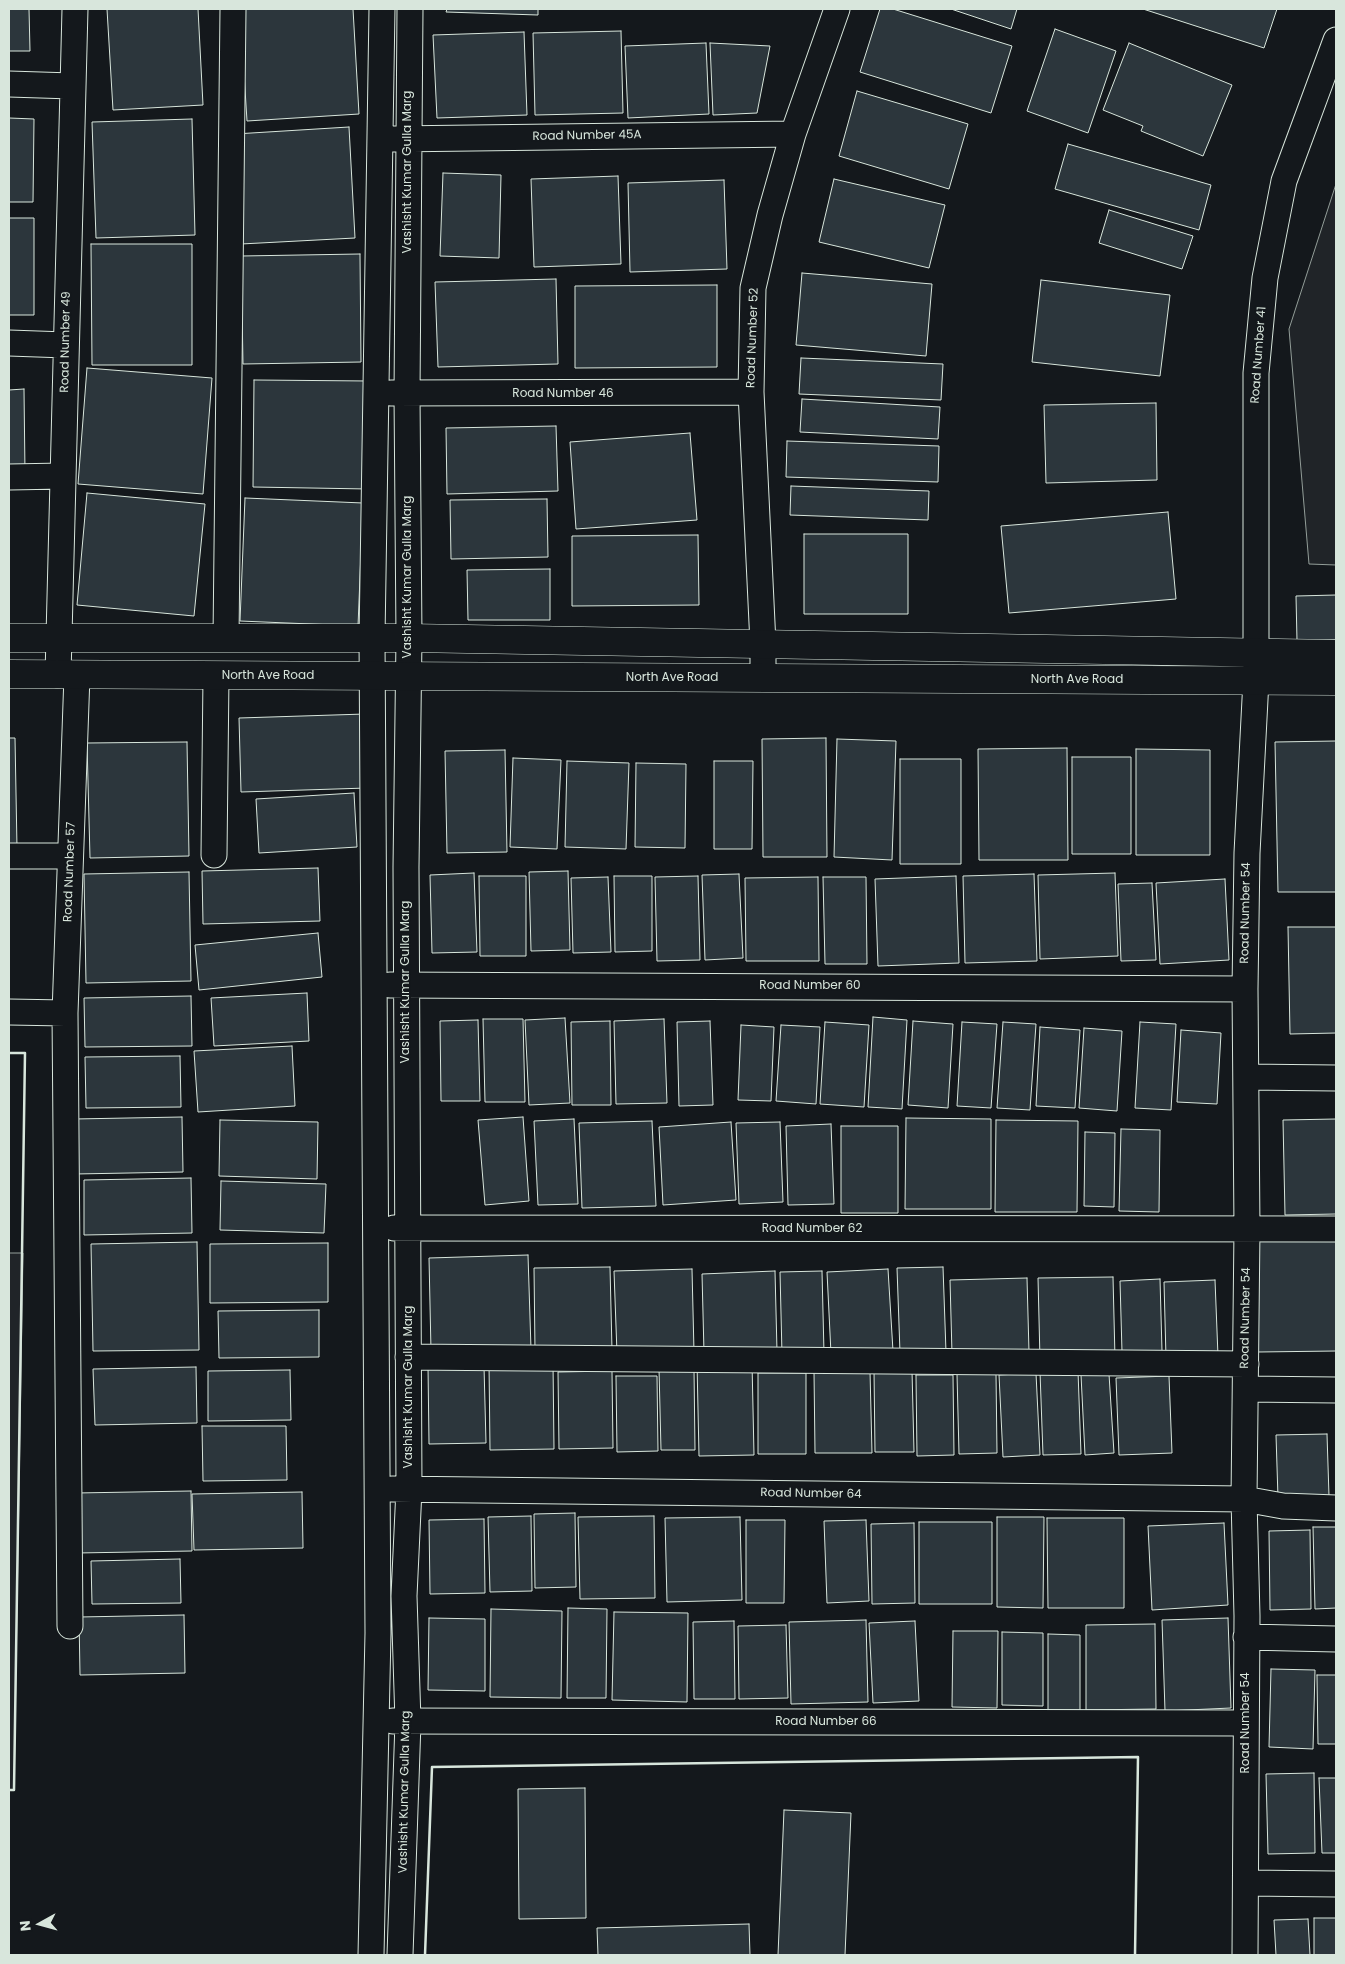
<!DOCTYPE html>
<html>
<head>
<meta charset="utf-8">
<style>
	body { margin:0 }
	#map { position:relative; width:1345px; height:1964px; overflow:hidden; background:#14181c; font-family:Poppins,sans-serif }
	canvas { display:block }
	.frame { position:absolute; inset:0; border:10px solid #d8e6dc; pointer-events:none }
	.north { position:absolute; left:15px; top:1899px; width:50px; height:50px; -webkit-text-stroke:4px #14181c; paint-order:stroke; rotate:263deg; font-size:14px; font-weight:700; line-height:20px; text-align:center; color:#d8e6dc }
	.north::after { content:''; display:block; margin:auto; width:18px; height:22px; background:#d8e6dc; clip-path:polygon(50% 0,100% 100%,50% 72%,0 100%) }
</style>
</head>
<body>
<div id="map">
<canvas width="1345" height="1964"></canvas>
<div class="frame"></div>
<div class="north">N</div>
</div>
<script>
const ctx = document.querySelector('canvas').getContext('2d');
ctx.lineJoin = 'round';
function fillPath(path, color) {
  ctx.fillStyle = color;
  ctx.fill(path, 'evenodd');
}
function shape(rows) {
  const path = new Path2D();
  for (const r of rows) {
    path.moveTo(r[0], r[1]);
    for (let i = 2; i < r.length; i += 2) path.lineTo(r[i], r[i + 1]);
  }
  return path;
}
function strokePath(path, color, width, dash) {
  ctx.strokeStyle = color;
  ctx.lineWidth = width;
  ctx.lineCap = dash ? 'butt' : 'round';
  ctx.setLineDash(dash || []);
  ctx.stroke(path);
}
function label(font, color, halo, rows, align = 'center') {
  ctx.font = font + ' Poppins,sans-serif';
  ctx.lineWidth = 4;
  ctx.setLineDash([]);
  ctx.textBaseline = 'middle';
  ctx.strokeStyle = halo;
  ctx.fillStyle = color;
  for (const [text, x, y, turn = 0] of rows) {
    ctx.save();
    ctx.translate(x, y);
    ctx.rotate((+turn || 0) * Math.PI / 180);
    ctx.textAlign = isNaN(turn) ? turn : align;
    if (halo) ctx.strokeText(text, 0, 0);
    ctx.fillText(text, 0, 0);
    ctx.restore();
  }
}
const green = shape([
	[1336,184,1336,565,1309,564,1289,329,1336,184],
	[9,1253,23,1253,14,1790,9,1790,9,1253]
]);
const building = shape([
	[9,9,29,9,30,51,9,51,9,9],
	[107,9,198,9,203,105,113,110,107,9],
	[240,9,353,9,359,114,247,121,240,9],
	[447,9,538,9,538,15,446,12,447,9],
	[880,9,893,9,1012,46,991,113,860,72,880,9],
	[951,9,1017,9,1011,29,951,9],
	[1143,9,1277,9,1264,48,1143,9],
	[1055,29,1116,51,1088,133,1027,111,1055,29],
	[621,31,623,113,535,115,533,33,621,31],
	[524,32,527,115,437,118,433,35,524,32],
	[706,43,709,114,628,118,625,46,706,43],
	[710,43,770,46,757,113,713,115,710,43],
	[1129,43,1232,85,1203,156,1141,131,1143,126,1103,110,1129,43],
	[857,91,968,124,949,189,839,156,857,91],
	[9,118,34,119,33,202,9,202,9,118],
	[192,119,195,235,96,238,92,122,192,119],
	[349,127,355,238,241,244,235,134,349,127],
	[1068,144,1211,185,1199,230,1055,189,1068,144],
	[443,173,501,175,499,258,440,256,443,173],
	[618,176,621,264,534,267,531,179,618,176],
	[834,179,945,205,929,268,819,242,834,179],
	[724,180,727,269,630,272,628,183,724,180],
	[1109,210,1193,236,1182,269,1099,243,1109,210],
	[9,218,34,218,34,315,9,315,9,218],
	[91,244,192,244,192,365,92,365,91,244],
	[360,254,361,362,243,364,241,256,360,254],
	[802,273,932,284,926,356,796,345,802,273],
	[556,279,558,364,438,367,435,282,556,279],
	[1041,280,1170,295,1160,376,1032,362,1041,280],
	[717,285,717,367,575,368,575,286,717,285],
	[801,358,943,364,941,400,799,394,801,358],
	[87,368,212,378,203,494,78,484,87,368],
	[254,380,369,381,368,489,253,487,254,380],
	[24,389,25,473,9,473,9,390,24,389],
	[802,399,940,407,938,439,800,432,802,399],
	[1156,403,1157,480,1046,483,1044,405,1156,403],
	[556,426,558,491,447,494,446,428,556,426],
	[690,433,697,520,576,529,570,442,690,433],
	[787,441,939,446,938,482,786,477,787,441],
	[791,486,929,491,928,520,790,515,791,486],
	[87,493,205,504,194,616,77,605,87,493],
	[245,498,363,503,358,626,240,621,245,498],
	[547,499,548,557,451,559,450,500,547,499],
	[1168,512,1176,599,1009,613,1001,526,1168,512],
	[804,534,908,534,908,614,804,614,804,534],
	[698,535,699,605,572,606,572,536,698,535],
	[550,569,550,620,468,620,467,570,550,569],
	[1336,595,1336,640,1297,641,1296,596,1336,595],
	[365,714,367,788,241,792,239,718,365,714],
	[9,738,15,738,17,848,9,848,9,738],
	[826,738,827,857,763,857,762,739,826,738],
	[837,739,896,741,892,860,834,857,837,739],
	[1336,741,1336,892,1278,892,1275,742,1336,741],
	[187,742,189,856,90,858,87,743,187,742],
	[1067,748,1068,860,979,860,978,749,1067,748],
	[1136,749,1210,750,1210,855,1136,855,1136,749],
	[505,750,507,852,447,853,445,751,505,750],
	[1072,757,1131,757,1131,854,1072,854,1072,757],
	[513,758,561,760,557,849,510,847,513,758],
	[900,759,961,759,961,864,900,864,900,759],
	[567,761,629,763,626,849,565,847,567,761],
	[714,761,753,761,752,849,714,849,714,761],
	[636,763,686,764,685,848,635,847,636,763],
	[354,793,357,847,259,853,256,799,354,793],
	[318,868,320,921,203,924,202,871,318,868],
	[568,871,570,950,531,951,529,872,568,871],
	[189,872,191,981,86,983,84,874,189,872],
	[474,873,477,952,432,953,430,875,474,873],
	[1115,873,1118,956,1040,959,1038,875,1115,873],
	[739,874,743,958,705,960,702,875,739,874],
	[1034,874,1037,961,965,963,963,876,1034,874],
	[479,876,526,876,526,956,480,956,479,876],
	[614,876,652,876,652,951,615,952,614,876],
	[698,876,700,960,657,961,655,877,698,876],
	[956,876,959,963,878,966,875,879,956,876],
	[608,877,611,952,573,953,571,878,608,877],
	[818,877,819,961,746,961,745,878,818,877],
	[823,877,866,877,867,964,825,964,823,877],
	[1225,879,1229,960,1160,964,1156,883,1225,879],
	[1152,883,1156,960,1121,961,1118,884,1152,883],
	[1288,927,1336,927,1336,1033,1290,1034,1288,927],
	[318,933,322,977,199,990,195,945,318,933],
	[307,993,309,1041,214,1046,211,998,307,993],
	[191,996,192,1046,85,1047,84,998,191,996],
	[873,1017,907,1020,902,1109,868,1107,873,1017],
	[565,1018,570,1103,529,1105,525,1020,565,1018],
	[483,1019,523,1019,525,1102,485,1102,483,1019],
	[664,1019,667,1103,616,1104,614,1021,664,1019],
	[478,1020,480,1101,441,1101,440,1021,478,1020],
	[610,1021,611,1105,572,1105,571,1022,610,1021],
	[710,1021,713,1105,679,1106,677,1022,710,1021],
	[913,1021,953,1024,948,1108,908,1105,913,1021],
	[825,1022,869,1025,864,1107,820,1104,825,1022],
	[962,1022,997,1024,991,1108,957,1106,962,1022],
	[1003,1022,1036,1024,1030,1110,997,1108,1003,1022],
	[1140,1022,1176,1024,1171,1110,1135,1108,1140,1022],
	[741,1025,774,1027,771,1101,738,1100,741,1025],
	[781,1025,820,1027,816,1104,776,1101,781,1025],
	[1040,1027,1080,1030,1075,1108,1036,1106,1040,1027],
	[1084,1028,1122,1031,1117,1111,1079,1108,1084,1028],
	[1181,1030,1221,1033,1217,1104,1177,1102,1181,1030],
	[292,1046,295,1106,198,1112,194,1051,292,1046],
	[180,1056,181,1107,86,1108,85,1057,180,1056],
	[182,1117,183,1172,75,1174,74,1119,182,1117],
	[523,1117,529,1201,485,1205,478,1120,523,1117],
	[906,1118,991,1119,991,1209,905,1209,906,1118],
	[574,1119,578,1204,538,1205,534,1121,574,1119],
	[1336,1119,1336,1214,1285,1215,1283,1120,1336,1119],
	[220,1120,318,1122,317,1179,219,1176,220,1120],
	[996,1120,1078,1121,1077,1212,995,1212,996,1120],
	[652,1121,656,1206,582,1208,579,1123,652,1121],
	[731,1122,736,1200,663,1205,659,1127,731,1122],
	[780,1122,783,1202,739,1204,736,1123,780,1122],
	[831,1124,834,1204,788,1205,786,1126,831,1124],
	[841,1126,898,1126,898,1213,841,1213,841,1126],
	[1121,1129,1160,1130,1159,1212,1119,1211,1121,1129],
	[1085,1132,1115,1133,1114,1207,1084,1206,1085,1132],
	[191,1178,192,1233,84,1235,84,1180,191,1178],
	[221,1181,326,1184,324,1233,220,1230,221,1181],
	[1336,1236,1336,1351,1258,1352,1256,1237,1336,1236],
	[197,1242,199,1350,93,1351,91,1244,197,1242],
	[328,1243,328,1302,210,1303,210,1244,328,1243],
	[528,1255,531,1349,431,1351,429,1258,528,1255],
	[610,1267,612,1350,535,1351,534,1268,610,1267],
	[943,1267,946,1352,900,1353,897,1268,943,1267],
	[692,1269,694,1352,617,1354,614,1271,692,1269],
	[888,1269,893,1351,831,1354,827,1272,888,1269],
	[775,1271,777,1351,704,1353,702,1274,775,1271],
	[822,1271,824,1353,782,1355,780,1272,822,1271],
	[1113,1277,1115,1358,1040,1360,1038,1278,1113,1277],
	[1027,1278,1029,1352,952,1354,950,1280,1027,1278],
	[1160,1279,1162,1351,1122,1352,1120,1281,1160,1279],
	[1215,1280,1218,1356,1166,1358,1164,1282,1215,1280],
	[319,1310,319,1357,219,1358,218,1311,319,1310],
	[553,1362,554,1449,490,1450,489,1364,553,1362],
	[752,1362,754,1455,699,1456,697,1363,752,1362],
	[484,1366,486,1443,429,1444,428,1367,484,1366],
	[196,1367,197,1423,95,1425,93,1369,196,1367],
	[694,1368,695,1450,661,1450,659,1369,694,1368],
	[290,1370,291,1420,208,1421,208,1371,290,1370],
	[912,1370,914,1452,875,1452,874,1371,912,1370],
	[612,1371,613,1448,559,1449,558,1372,612,1371],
	[870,1371,872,1453,815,1453,814,1372,870,1371],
	[1078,1371,1081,1454,1043,1455,1040,1372,1078,1371],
	[758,1373,806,1373,806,1454,758,1454,758,1373],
	[996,1373,997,1453,959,1454,957,1374,996,1373],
	[1036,1373,1040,1455,1003,1457,999,1375,1036,1373],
	[1109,1374,1114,1453,1085,1455,1081,1375,1109,1374],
	[916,1375,953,1375,954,1455,917,1456,916,1375],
	[616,1376,657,1376,658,1451,617,1452,616,1376],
	[1169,1376,1172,1453,1119,1455,1116,1378,1169,1376],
	[202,1426,286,1426,287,1480,203,1481,202,1426],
	[1327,1434,1329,1496,1278,1498,1276,1435,1327,1434],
	[191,1491,192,1551,77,1553,76,1493,191,1491],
	[302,1492,303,1548,194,1550,192,1494,302,1492],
	[575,1513,576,1587,535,1588,534,1514,575,1513],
	[531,1516,532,1591,490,1592,488,1517,531,1516],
	[654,1516,655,1598,580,1599,578,1517,654,1516],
	[740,1517,742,1600,667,1602,665,1518,740,1517],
	[997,1517,1044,1517,1043,1608,997,1607,997,1517],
	[1047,1518,1124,1518,1124,1608,1048,1608,1047,1518],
	[484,1519,485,1593,430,1594,429,1520,484,1519],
	[746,1520,785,1520,784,1603,746,1603,746,1520],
	[866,1520,869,1601,827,1603,824,1521,866,1520],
	[919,1522,992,1522,992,1604,919,1604,919,1522],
	[914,1523,915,1603,872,1604,871,1524,914,1523],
	[1224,1523,1228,1605,1152,1610,1148,1526,1224,1523],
	[1313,1527,1336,1527,1336,1608,1315,1609,1313,1527],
	[1310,1530,1311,1609,1270,1610,1269,1531,1310,1530],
	[180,1559,181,1603,92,1604,91,1561,180,1559],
	[568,1608,607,1609,606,1698,567,1698,568,1608],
	[491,1609,562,1611,561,1698,490,1697,491,1609],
	[614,1612,688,1613,687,1702,612,1700,614,1612],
	[184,1615,185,1673,80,1675,79,1617,184,1615],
	[429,1618,485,1619,485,1691,428,1690,429,1618],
	[1228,1618,1231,1708,1165,1711,1162,1620,1228,1618],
	[866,1620,868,1702,791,1704,789,1622,866,1620],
	[734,1621,735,1699,694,1699,693,1622,734,1621],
	[915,1621,919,1701,873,1703,869,1623,915,1621],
	[1155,1624,1156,1709,1086,1710,1086,1625,1155,1624],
	[786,1625,788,1698,739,1699,738,1626,786,1625],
	[953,1631,998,1631,997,1708,952,1707,953,1631],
	[1002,1632,1043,1633,1043,1706,1002,1705,1002,1632],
	[1048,1634,1080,1635,1080,1710,1048,1710,1048,1634],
	[1271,1669,1315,1670,1313,1749,1269,1747,1271,1669],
	[1317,1675,1336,1675,1336,1744,1318,1744,1317,1675],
	[1314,1773,1315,1853,1268,1854,1266,1774,1314,1773],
	[1319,1778,1336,1778,1336,1853,1322,1853,1319,1778],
	[585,1788,586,1918,519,1919,518,1789,585,1788],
	[784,1810,851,1813,845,1955,778,1955,784,1810],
	[1314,1918,1336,1918,1336,1955,1314,1955,1314,1918],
	[1308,1919,1310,1955,1276,1955,1274,1920,1308,1919],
	[749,1924,750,1955,598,1955,597,1928,749,1924]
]);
const street = shape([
	[9,84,72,86],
	[393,139,793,134],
	[9,343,66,345],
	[391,393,751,392],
	[9,477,63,476],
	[226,638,233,9],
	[58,675,75,9],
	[763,678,763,644,751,392,753,288,770,215,793,134,837,9],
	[214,855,216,676],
	[9,856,70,856],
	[390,985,1245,989],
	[9,1012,65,1013],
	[1246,1077,1336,1078],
	[394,1228,1336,1229],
	[408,1357,1246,1364],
	[1246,1389,1336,1390],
	[392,1489,1244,1499,1283,1506,1336,1508],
	[70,1626,65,1013,77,675],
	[1246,1637,1336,1639],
	[393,1721,1245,1723],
	[1247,1883,1336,1884],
	[371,1955,378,1633,372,638,382,9],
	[400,1955,408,1722,404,1596,409,1489,406,867,409,638,407,394,410,9],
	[1245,1955,1247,1616,1244,1499,1247,1229,1245,989,1247,853,1256,680,1256,373,1265,278,1284,181,1336,40]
]);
const secondary = shape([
	[9,638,409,638,1336,654],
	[9,674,1336,681]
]);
const wall = shape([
	[9,1053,25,1053,14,1790,9,1790],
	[425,1955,432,1767,1138,1757,1135,1955]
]);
const streetNames = [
	["Road Number 45A",587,136,-1],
	["Vashisht Kumar Gulla Marg",408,172,-90],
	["Road Number 52",753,338,-88],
	["Road Number 49",66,342,-89],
	["Road Number 41",1259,355,-86],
	["Road Number 46",563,394],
	["Vashisht Kumar Gulla Marg",408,577,-90],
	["North Ave Road",268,676],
	["North Ave Road",672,678],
	["North Ave Road",1077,680],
	["Road Number 57",70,872,-88],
	["Road Number 54",1246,913,-89],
	["Vashisht Kumar Gulla Marg",406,982,-90],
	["Road Number 60",810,986],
	["Road Number 62",812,1229],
	["Road Number 54",1246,1318,-89],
	["Vashisht Kumar Gulla Marg",409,1387,-90],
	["Road Number 64",811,1494,1],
	["Road Number 66",826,1722],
	["Road Number 54",1246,1723,-90],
	["Vashisht Kumar Gulla Marg",405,1792,-89]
];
fillPath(green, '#202428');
strokePath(green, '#939e99', 1);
fillPath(building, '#2c363c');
strokePath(building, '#d8e6dc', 1);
strokePath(street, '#d8e6dc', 27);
strokePath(secondary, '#d8e6dc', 29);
strokePath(street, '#14181c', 25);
strokePath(secondary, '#14181c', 28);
strokePath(wall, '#d8e6dc', 2.5);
label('12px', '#d8e6dc', '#14181c', streetNames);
</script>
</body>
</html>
